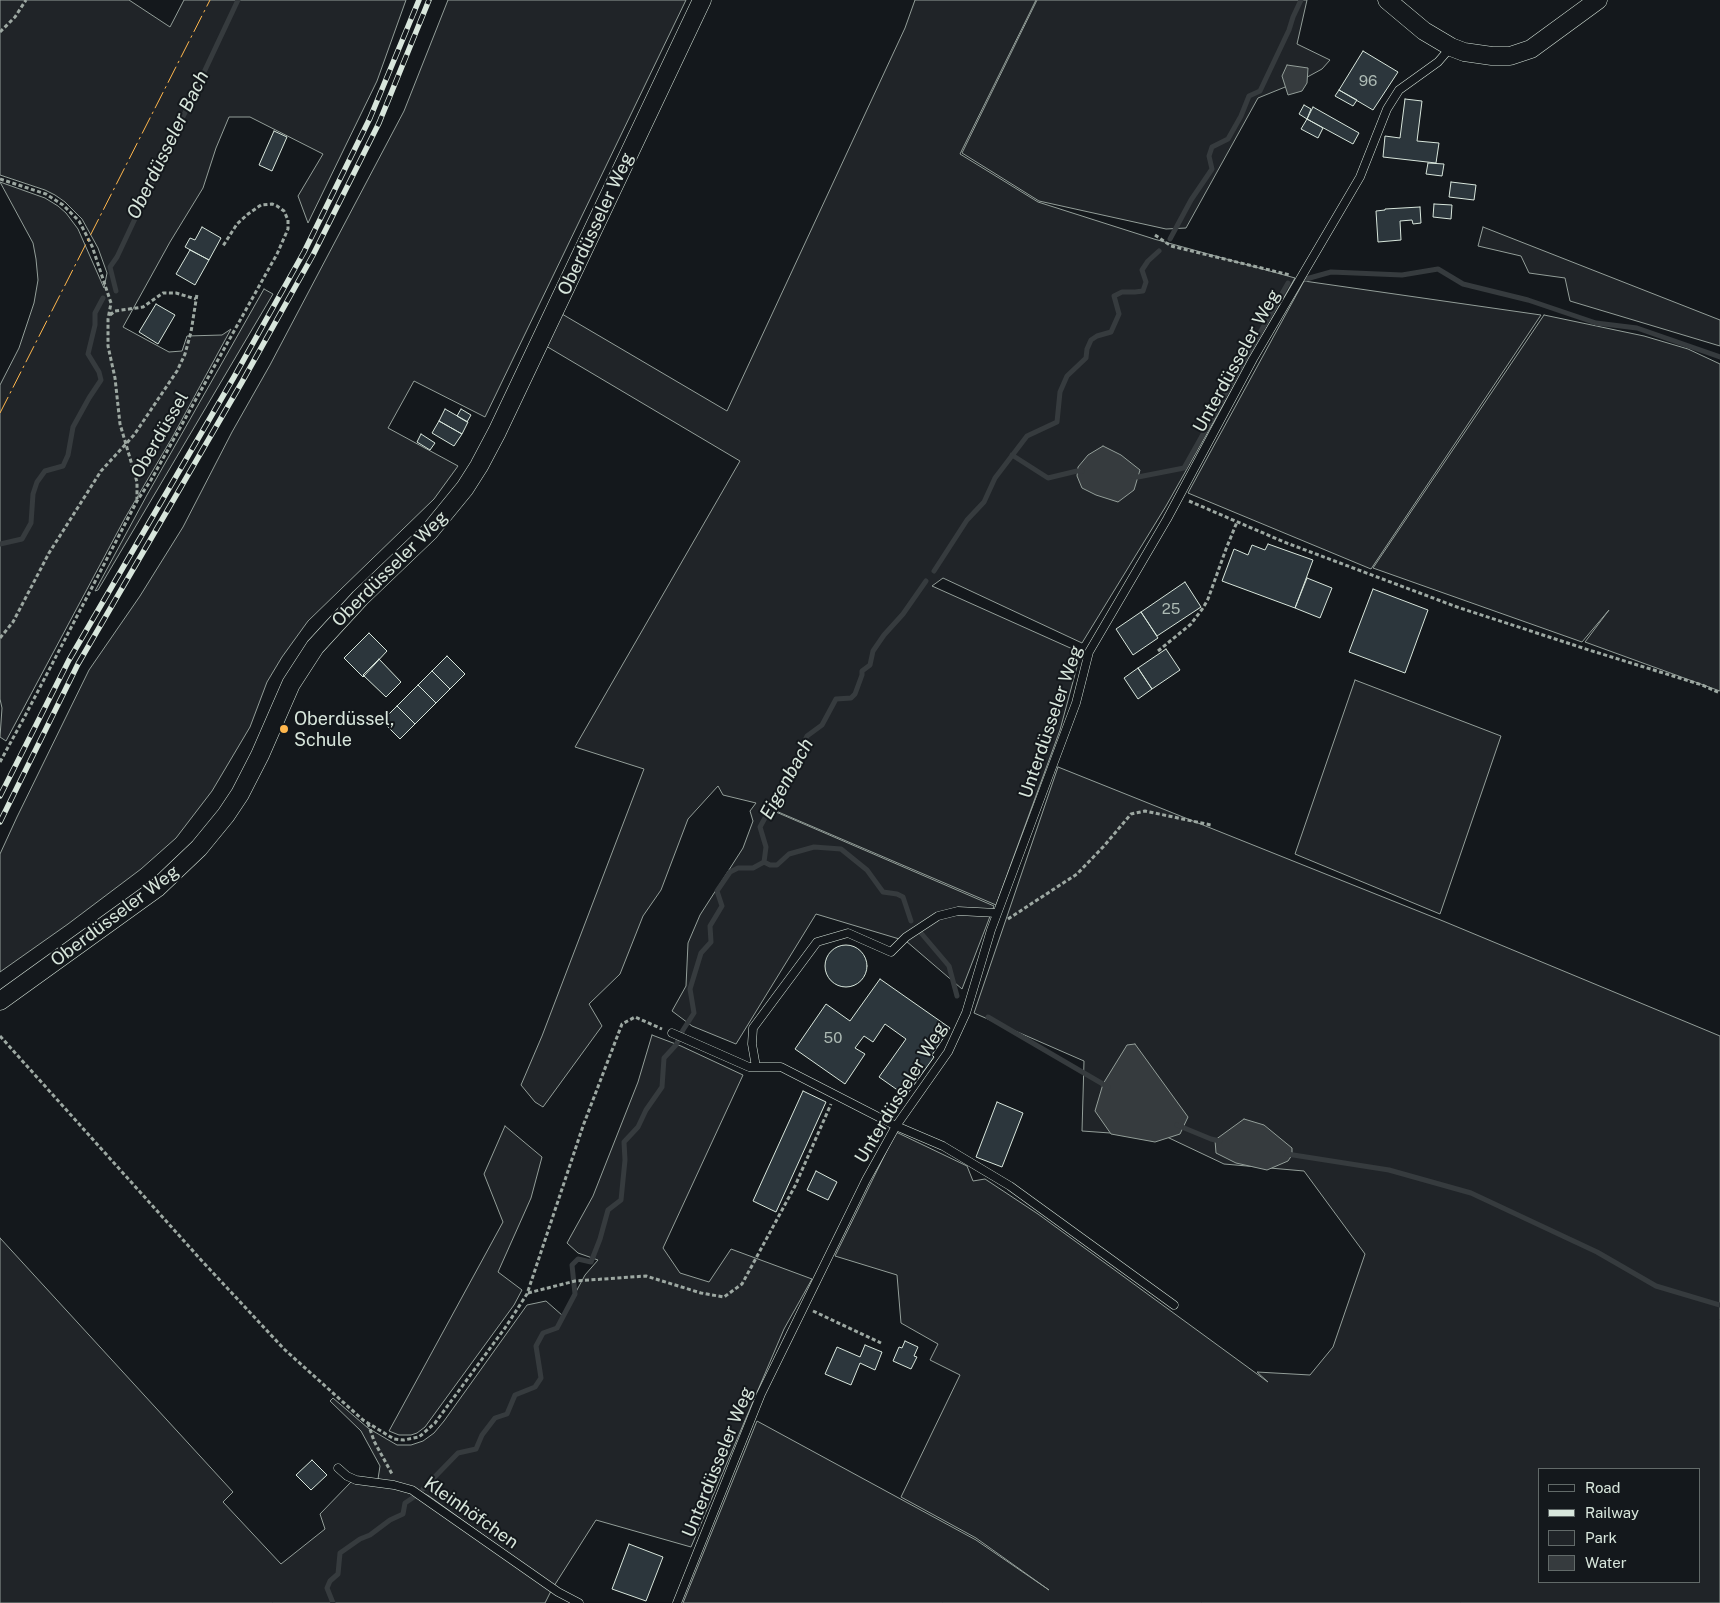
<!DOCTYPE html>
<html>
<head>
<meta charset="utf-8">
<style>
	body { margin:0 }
	#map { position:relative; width:1720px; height:1603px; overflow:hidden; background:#14181c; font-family:"Public Sans",sans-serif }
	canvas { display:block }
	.legend { position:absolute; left:1538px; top:1468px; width:162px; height:115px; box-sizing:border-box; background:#14181c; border:1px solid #626a69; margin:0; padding:6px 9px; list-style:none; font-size:15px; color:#d8e6dc }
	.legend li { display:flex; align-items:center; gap:10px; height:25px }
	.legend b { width:25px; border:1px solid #626a69 }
</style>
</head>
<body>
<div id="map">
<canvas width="1720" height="1603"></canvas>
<ul class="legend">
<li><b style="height:6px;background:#14181c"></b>Road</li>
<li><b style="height:6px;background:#d8e6dc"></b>Railway</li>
<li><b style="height:14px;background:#202428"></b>Park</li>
<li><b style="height:14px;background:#363b3e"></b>Water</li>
</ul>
</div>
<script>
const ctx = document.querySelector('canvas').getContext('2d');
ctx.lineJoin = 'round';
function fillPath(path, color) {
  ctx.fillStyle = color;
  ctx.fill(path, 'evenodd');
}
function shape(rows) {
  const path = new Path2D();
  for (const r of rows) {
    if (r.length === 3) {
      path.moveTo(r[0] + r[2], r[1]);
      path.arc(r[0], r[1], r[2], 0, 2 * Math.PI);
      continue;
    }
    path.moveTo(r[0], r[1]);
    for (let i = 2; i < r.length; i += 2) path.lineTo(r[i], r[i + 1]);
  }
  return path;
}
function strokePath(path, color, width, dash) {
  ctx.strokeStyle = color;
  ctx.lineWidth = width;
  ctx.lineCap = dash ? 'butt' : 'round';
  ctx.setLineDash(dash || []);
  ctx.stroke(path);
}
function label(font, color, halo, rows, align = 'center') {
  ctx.font = font + ' "Public Sans",sans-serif';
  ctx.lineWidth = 4;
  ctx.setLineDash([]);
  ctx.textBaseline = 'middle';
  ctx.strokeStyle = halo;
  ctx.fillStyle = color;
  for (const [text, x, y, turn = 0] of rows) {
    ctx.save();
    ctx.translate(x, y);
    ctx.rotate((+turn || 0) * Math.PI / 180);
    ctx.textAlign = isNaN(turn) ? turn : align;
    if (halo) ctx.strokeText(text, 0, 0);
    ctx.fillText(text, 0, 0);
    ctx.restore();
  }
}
const green = shape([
	[0,0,129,0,170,27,184,0,406,0,377,81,308,223,298,196,323,154,250,117,229,117,216,148,203,188,170,242,123,327,169,352,182,351,187,336,222,335,231,329,173,436,125,518,6,741,0,737,2,708,0,699,0,385,19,348,34,303,38,280,36,259,33,243,0,182,45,198,58,206,66,213,78,229,104,288,107,273,98,248,82,219,65,202,55,195,45,190,0,175,0,0],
	[448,0,686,0,485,417,414,381,388,428,458,466,434,499,308,621,282,657,267,682,250,727,212,791,176,838,141,869,68,924,0,972,0,854,17,817,89,670,140,596,183,527,232,432,270,365,404,111,448,0],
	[915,0,1036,0,960,154,1038,202,1154,239,1295,278,1166,506,1082,643,943,578,932,586,1077,651,1078,663,1060,730,996,905,776,811,776,812,994,906,962,989,906,941,816,914,736,1044,692,1026,672,1011,686,986,688,943,700,915,743,848,753,821,750,811,756,803,723,795,718,786,688,819,661,890,643,916,620,974,589,1004,602,1026,543,1107,535,1102,521,1085,542,1036,644,769,575,747,740,461,546,346,562,314,727,411,905,28,915,0],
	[1037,0,1307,0,1297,44,1330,60,1322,69,1300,81,1258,98,1186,228,1166,229,1039,201,962,153,1037,0],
	[1483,227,1720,320,1720,346,1570,301,1565,278,1529,273,1521,256,1478,246,1483,227],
	[1304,281,1541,315,1371,569,1188,493,1304,281],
	[264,289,273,294,98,590,95,591,147,495,264,289],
	[1544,315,1644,336,1688,349,1720,364,1720,691,1585,642,1609,610,1582,642,1373,568,1544,315],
	[1355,680,1501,736,1440,914,1295,854,1355,680],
	[1058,767,1443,921,1720,1036,1720,1603,683,1603,757,1421,976,1540,1049,1590,976,1538,901,1497,960,1375,930,1360,938,1344,901,1323,897,1275,835,1256,896,1132,967,1166,973,1181,985,1179,1038,1214,1268,1382,1257,1372,1310,1375,1333,1347,1365,1254,1304,1171,1224,1164,1167,1137,1082,1131,1084,1061,974,1013,1058,767],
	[1539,1469,1699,1469,1699,1582,1539,1582,1539,1469],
	[652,1035,681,1046,743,1075,663,1248,680,1273,709,1282,731,1249,812,1279,784,1329,691,1547,596,1520,554,1586,429,1496,413,1488,378,1479,380,1466,361,1431,330,1401,333,1398,368,1428,397,1445,411,1445,423,1441,434,1433,444,1421,527,1305,546,1301,563,1316,585,1275,598,1260,578,1253,567,1243,593,1196,638,1082,652,1035],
	[505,1126,542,1157,531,1198,498,1272,522,1290,514,1305,425,1427,417,1433,411,1435,399,1435,389,1431,503,1222,484,1174,505,1126],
	[0,1238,233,1492,223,1502,281,1564,325,1529,320,1514,351,1482,394,1487,412,1494,551,1591,545,1603,0,1603,0,1238]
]);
const water = shape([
	[1287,65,1308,68,1307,83,1302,91,1288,95,1282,76,1287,65],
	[1103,446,1121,455,1140,470,1134,490,1118,502,1096,495,1082,488,1077,476,1078,467,1088,455,1103,446],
	[1135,1044,1188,1117,1180,1134,1155,1142,1111,1134,1095,1111,1103,1084,1127,1045,1135,1044],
	[1244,1119,1264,1125,1292,1148,1292,1155,1288,1161,1267,1170,1236,1163,1216,1153,1215,1140,1244,1119]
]);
const stream = shape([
	[1170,239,1191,200,1212,169,1209,156,1212,147,1228,139,1241,116,1249,96,1260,91,1289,30,1293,17,1301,0],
	[1306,279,1331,272,1402,275,1438,269,1463,284,1528,300,1596,323,1637,328,1720,357],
	[116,291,110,267,117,257,238,0],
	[1012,455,1048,478,1077,471,1082,471],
	[1133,476,1138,477,1184,468,1288,283],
	[0,544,22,539,31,523,33,494,37,482,45,471,63,466,68,455,73,427,89,398,101,380,99,372,88,354,95,325,95,313,103,298],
	[934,571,967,520,984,502,995,478,1027,436,1057,422,1060,392,1067,376,1086,358,1087,349,1091,340,1097,336,1111,332,1119,314,1114,296,1122,292,1135,292,1143,291,1146,282,1142,270,1148,261,1159,251],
	[764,862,770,865,777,865,789,854,814,847,841,849,867,870,883,892,897,894,903,897,911,921],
	[921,933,949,966,957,996],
	[988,1017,1108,1087],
	[1177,1125,1211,1139,1220,1141],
	[1287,1154,1389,1170,1471,1193,1597,1252,1656,1286,1720,1305],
	[423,1489,458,1453,476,1449,482,1435,495,1418,507,1414,515,1395,535,1387,541,1378,536,1346,543,1333,557,1328,575,1294,572,1265,578,1259,591,1262,600,1239,608,1210,621,1200,625,1160,624,1142,638,1127,646,1110,662,1087,664,1058,676,1045,683,1030,694,1013,690,989,701,953,711,942,710,926,722,906,717,891,730,872,738,868,753,868,764,862,766,847,760,827,766,816,776,804,807,736,822,725,836,699,851,698,855,694,862,675,862,671,870,665,873,651,884,635,903,614,926,581],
	[333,1603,327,1588,330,1581,338,1574,340,1553,360,1539,370,1535,390,1520,403,1514,405,1503,414,1497]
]);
const building = shape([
	[1363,51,1398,72,1373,110,1339,90,1363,51],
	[1339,90,1357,100,1353,106,1335,96,1339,90],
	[1405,99,1422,101,1417,141,1439,143,1436,163,1383,157,1385,136,1400,138,1405,99],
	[1304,105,1311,109,1307,119,1299,114,1304,105],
	[1313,107,1359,133,1353,144,1307,119,1313,107],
	[1307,119,1323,128,1318,138,1301,129,1307,119],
	[274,131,287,137,272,171,259,165,274,131],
	[1428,163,1444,164,1442,176,1426,174,1428,163],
	[1451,182,1476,185,1474,200,1449,197,1451,182],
	[1434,204,1452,205,1451,219,1433,217,1434,204],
	[1420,207,1421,223,1413,224,1412,220,1400,221,1401,240,1378,242,1376,211,1385,210,1385,209,1420,207],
	[202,227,221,238,209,260,185,247,190,238,195,240,202,227],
	[190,250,209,260,195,285,176,274,190,250],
	[156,304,175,315,158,344,139,332,156,304],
	[445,409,468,422,462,434,439,421,445,409],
	[461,409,471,415,467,422,457,416,461,409],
	[439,421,462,434,454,446,432,433,439,421],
	[421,434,435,443,430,450,417,442,421,434],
	[1268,544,1313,560,1295,608,1222,581,1234,549,1248,555,1252,545,1265,550,1268,544],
	[1307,578,1332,588,1320,618,1295,608,1307,578],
	[1185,582,1201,607,1157,636,1141,612,1185,582],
	[1373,589,1428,610,1405,673,1349,652,1373,589],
	[1141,612,1158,638,1133,655,1116,629,1141,612],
	[369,633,387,651,363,677,344,658,369,633],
	[1166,649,1180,670,1152,689,1138,668,1166,649],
	[447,656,465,674,450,689,432,671,447,656],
	[379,659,401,682,386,697,363,675,379,659],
	[1138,668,1152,689,1138,699,1124,678,1138,668],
	[432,671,450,689,436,703,418,685,432,671],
	[418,685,436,703,415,724,397,706,418,685],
	[397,706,415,724,400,739,382,721,397,706],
	[846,966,21],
	[880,979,950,1028,932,1055,934,1057,906,1096,879,1077,906,1039,885,1024,873,1042,864,1036,855,1048,865,1054,845,1084,795,1049,826,1004,850,1021,880,979],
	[803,1091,826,1102,776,1212,753,1201,803,1091],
	[997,1102,1023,1113,1002,1167,976,1157,997,1102],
	[816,1171,837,1182,828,1200,807,1190,816,1171],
	[905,1341,918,1347,914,1356,917,1357,911,1369,893,1361,899,1347,902,1348,905,1341],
	[865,1345,882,1352,875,1370,860,1363,851,1385,825,1374,837,1347,860,1357,865,1345],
	[312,1460,327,1475,311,1490,296,1475,312,1460],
	[629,1544,663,1557,646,1601,612,1589,629,1544]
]);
const path = shape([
	[0,32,15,17,26,0],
	[0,179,46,194,63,205,79,221,92,246,111,303,108,319,108,346,115,378,120,424,137,482,137,499],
	[1155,235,1171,246,1290,275],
	[110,315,115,311,143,307,163,293,176,293,196,299],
	[1189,501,1284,542,1457,607,1589,650,1702,685,1720,693],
	[0,638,13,622,49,553,101,471,134,435,177,371,185,354,191,332,197,294],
	[1158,651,1191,624,1203,608,1208,599,1226,549,1237,522],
	[0,762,25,716,137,501,151,480,277,254,288,229,288,220,284,211,277,206,272,204,261,205,248,214,237,224,223,246],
	[1008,919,1077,874,1104,846,1131,814,1145,811,1211,825],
	[0,1036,202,1261,284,1349,363,1420,394,1439,404,1440,419,1437,435,1423,505,1328,527,1294,583,1126,622,1024,635,1017,662,1029],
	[528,1293,575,1281,646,1276,701,1293,724,1297,742,1284,795,1186,831,1104],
	[813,1311,881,1343],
	[368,1423,374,1441,392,1474]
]);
const service = shape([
	[672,1033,749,1067,781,1067,896,1126,943,1146,1010,1186,1174,1305],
	[756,1067,752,1044,753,1028,817,942,848,933,891,952,906,937,938,916,958,911,997,913],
	[338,1468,347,1476,356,1480,394,1485,412,1490,558,1592,579,1603],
	[677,1603,761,1394,866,1180,896,1126,948,1052,966,1013,991,930,1076,703,1089,652,1167,519,1253,359,1360,177,1387,109,1399,90,1438,62,1451,47]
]);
const tertiary = shape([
	[1387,0,1424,31,1451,47,1464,52,1492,56,1510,56,1531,49,1598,0],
	[0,1001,157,888,199,848,226,815,240,794,260,755,291,684,315,647,360,598,429,532,465,488,479,466,497,432,702,0]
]);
const rail = shape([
	[0,796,69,660,234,377,304,252,370,118,419,0],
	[0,822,78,664,242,382,313,255,379,123,429,0]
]);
const power = shape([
	[0,413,210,0]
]);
const markers = [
	[284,729,5,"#ffb74d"]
];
const numberNames = [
	["96",1368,81],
	["25",1171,609],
	["50",833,1038]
];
const streetNames = [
	["Oberdüsseler Weg",596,224,-65],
	["Unterdüsseler Weg",1237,361,-61],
	["Oberdüssel",160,435,-60],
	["Oberdüsseler Weg",390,569,-45],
	["Unterdüsseler Weg",1051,722,-71],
	["Oberdüsseler Weg",115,916,-37],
	["Unterdüsseler Weg",901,1093,-59],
	["Unterdüsseler Weg",718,1462,-68],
	["Kleinhöfchen",471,1513,35]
];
const poiNames = [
	["Oberdüssel,",294,719],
	["Schule",294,740]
];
const waterNames = [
	["Oberdüsseler Bach",168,145,-64],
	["Eigenbach",787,779,-61]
];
fillPath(green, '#202428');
strokePath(green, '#939e99', 1);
fillPath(water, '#363b3e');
strokePath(water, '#939e99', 1);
strokePath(stream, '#363b3e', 5);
fillPath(building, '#2c363c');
strokePath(building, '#d8e6dc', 1);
strokePath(service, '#d8e6dc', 9);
strokePath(tertiary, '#d8e6dc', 19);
strokePath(path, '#9da8a2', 3, [4, 2.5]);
strokePath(service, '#14181c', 8);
strokePath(tertiary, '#14181c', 18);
strokePath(rail, '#d8e6dc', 5.5);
strokePath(rail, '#14181c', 4, [11]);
strokePath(power, '#ffb74d', 1, [18, 4, 2.5, 4]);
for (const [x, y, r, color] of markers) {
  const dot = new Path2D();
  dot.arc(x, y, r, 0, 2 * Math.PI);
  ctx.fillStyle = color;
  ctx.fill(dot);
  strokePath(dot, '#14181c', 2);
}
label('15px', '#adbab4', null, numberNames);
label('18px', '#d8e6dc', '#14181c', streetNames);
label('18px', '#d8e6dc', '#14181c', poiNames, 'left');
label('italic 19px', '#d8e6dc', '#14181c', waterNames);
</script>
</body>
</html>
